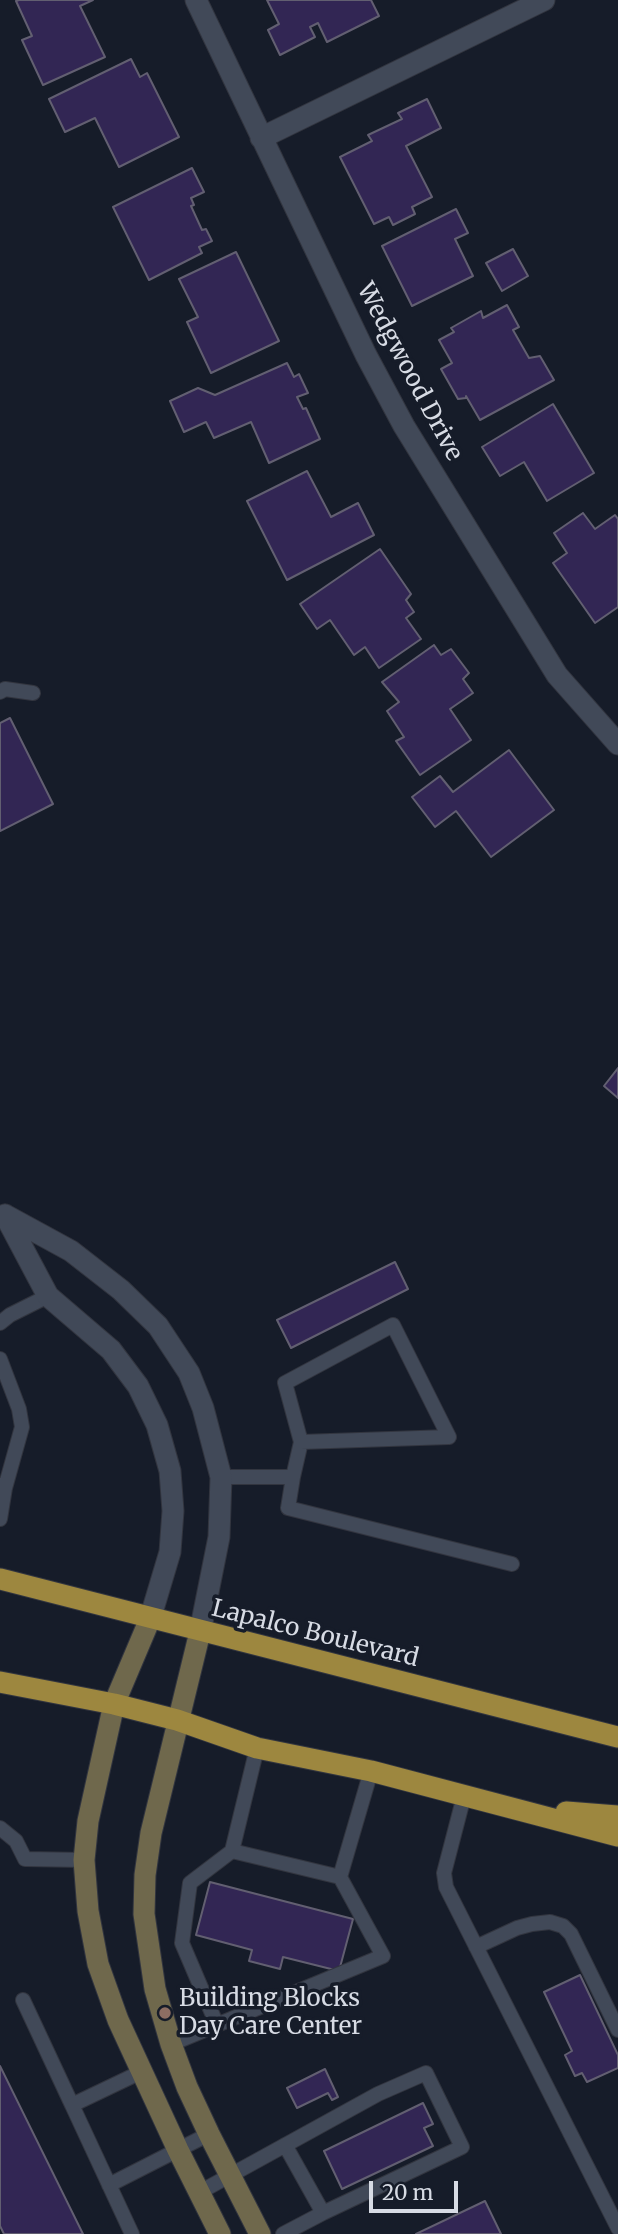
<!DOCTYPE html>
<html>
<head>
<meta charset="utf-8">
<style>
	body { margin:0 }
	#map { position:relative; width:618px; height:2234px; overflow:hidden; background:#161c29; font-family:Merriweather,serif }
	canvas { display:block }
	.scale { position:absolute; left:369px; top:2181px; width:89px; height:32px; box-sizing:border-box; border:4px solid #d7dbe4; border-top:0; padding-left:9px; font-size:21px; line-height:24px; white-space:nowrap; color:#d7dbe4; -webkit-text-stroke:5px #161c29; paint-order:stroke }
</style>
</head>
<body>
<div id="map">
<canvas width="618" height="2234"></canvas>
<div class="scale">20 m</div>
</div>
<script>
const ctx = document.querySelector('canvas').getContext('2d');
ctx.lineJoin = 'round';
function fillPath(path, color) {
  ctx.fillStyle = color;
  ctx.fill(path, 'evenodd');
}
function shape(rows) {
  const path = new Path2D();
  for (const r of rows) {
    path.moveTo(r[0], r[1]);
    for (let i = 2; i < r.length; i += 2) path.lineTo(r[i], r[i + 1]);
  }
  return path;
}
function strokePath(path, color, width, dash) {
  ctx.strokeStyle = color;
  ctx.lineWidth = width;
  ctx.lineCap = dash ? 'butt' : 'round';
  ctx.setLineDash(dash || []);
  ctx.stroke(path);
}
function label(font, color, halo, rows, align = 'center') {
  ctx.font = font + ' Merriweather,serif';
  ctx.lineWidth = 7;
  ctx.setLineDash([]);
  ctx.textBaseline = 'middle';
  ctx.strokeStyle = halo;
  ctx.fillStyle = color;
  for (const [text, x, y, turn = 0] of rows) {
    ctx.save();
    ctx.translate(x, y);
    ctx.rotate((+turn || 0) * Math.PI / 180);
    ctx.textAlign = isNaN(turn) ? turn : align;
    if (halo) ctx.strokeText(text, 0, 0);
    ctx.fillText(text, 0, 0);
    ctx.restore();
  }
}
const building = shape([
	[19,0,93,0,80,6,105,57,43,85,22,40,32,36,16,1,19,0],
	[267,0,371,0,379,16,327,42,318,23,310,27,315,37,280,55,268,30,279,24,267,0],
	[131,59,140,77,147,73,179,137,119,167,95,118,65,132,49,99,131,59],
	[427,99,441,128,406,146,432,197,412,207,415,214,393,225,389,217,374,224,340,157,372,141,368,135,402,119,398,113,427,99],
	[192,168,204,192,191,198,194,205,191,206,202,230,206,229,212,241,199,247,202,253,149,280,113,207,192,168],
	[456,209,468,233,455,239,473,276,412,306,382,246,456,209],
	[513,249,528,276,502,291,486,263,513,249],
	[236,252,279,341,211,373,187,322,198,317,179,279,236,252],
	[507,305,519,327,513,330,529,358,540,356,554,380,480,420,466,396,466,398,458,399,441,369,452,363,439,340,454,332,451,328,481,311,483,318,507,305],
	[287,363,294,377,299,374,308,393,297,397,303,409,306,408,320,439,269,463,251,422,214,438,206,422,184,432,170,401,198,388,215,395,287,363],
	[553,404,594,473,547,501,524,462,500,476,482,447,553,404],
	[307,471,331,517,358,503,374,535,287,580,247,501,307,471],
	[583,513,595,529,615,515,618,519,618,607,595,623,553,563,567,553,554,533,583,513],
	[380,549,411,594,406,600,414,612,406,618,421,639,379,668,365,647,354,655,330,620,317,629,300,604,380,549],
	[434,645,441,655,451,649,469,673,463,679,473,693,450,709,471,740,420,775,396,741,404,737,387,711,399,702,382,682,434,645],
	[10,718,53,804,0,831,0,723,10,718],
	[509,750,554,810,491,857,456,811,435,827,412,797,440,776,453,792,509,750],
	[618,1068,618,1098,604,1086,618,1068],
	[395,1262,408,1289,291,1348,277,1320,395,1262],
	[210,1882,353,1919,339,1971,283,1957,280,1969,249,1961,252,1950,196,1935,210,1882],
	[580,1975,618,2055,618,2068,587,2082,582,2073,575,2076,565,2055,572,2051,544,1992,580,1975],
	[0,2066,83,2234,4,2234,0,2226,0,2066],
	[325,2069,338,2097,332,2100,328,2093,297,2108,287,2088,325,2069],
	[423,2103,433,2124,424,2128,433,2146,342,2189,324,2151,423,2103],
	[485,2201,501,2234,416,2234,485,2201]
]);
const lane = shape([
	[0,692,5,689,33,693],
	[0,1323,10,1315,48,1296],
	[0,1359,19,1409,22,1427,5,1488],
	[221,1477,293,1477,301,1442,285,1383,393,1325,449,1437,301,1442],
	[293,1477,288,1508,512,1564],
	[0,1485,5,1488,0,1519],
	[464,1796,444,1873,446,1887,618,2228],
	[0,1828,16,1841,25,1859,84,1860],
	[232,1851,340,1877],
	[476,1947,517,1928,532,1924,550,1922,563,1926,571,1934,618,2030],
	[23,2000,72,2105],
	[217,2025,182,1943,190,1883,232,1851,257,1748],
	[171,2044,383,1956,340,1877,371,1771],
	[285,2145,323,2213],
	[109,2185,209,2134],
	[200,2192,378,2094,426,2073,462,2147,323,2213,283,2234],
	[132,2234,72,2105,141,2072]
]);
const street = shape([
	[196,0,366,355,404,426,557,675,618,744],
	[261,138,544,0],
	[5,1215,71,1251,121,1290,158,1326,189,1373,203,1408,221,1477,219,1537,200,1632],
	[5,1215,48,1296,111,1350,138,1386,157,1425,170,1471,173,1511,170,1552,150,1619]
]);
const secondary = shape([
	[150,1619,114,1704,88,1821,84,1860,88,1911,98,1964,118,2020,178,2150,220,2234],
	[200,1632,151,1833,145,1875,144,1914,155,1989,171,2044,187,2087,209,2134,260,2234]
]);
const primary = shape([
	[0,1579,618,1737],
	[0,1682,114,1704,177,1720,257,1748,371,1771,618,1836],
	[566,1812,618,1816]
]);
const markers = [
	[165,2013,7,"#8d6e63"]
];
const streetNames = [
	["Wedgwood Drive",409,372,62],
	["Lapalco Boulevard",315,1634,14]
];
const poiNames = [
	["Building Blocks",179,1999],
	["Day Care Center",179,2027]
];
fillPath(building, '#322654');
strokePath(building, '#625f71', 2);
strokePath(lane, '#32353f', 16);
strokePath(street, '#32353f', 23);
strokePath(secondary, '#32353f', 23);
strokePath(primary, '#32353f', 23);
strokePath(lane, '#414958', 14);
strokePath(street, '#414958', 21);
strokePath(secondary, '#6f684c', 21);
strokePath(primary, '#9d873f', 21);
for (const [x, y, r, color] of markers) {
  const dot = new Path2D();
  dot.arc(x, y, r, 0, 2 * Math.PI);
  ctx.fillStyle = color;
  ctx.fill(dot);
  strokePath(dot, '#161c29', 2.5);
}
label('24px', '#d7dbe4', '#161c29', streetNames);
label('24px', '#d7dbe4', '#161c29', poiNames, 'left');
</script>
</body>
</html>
